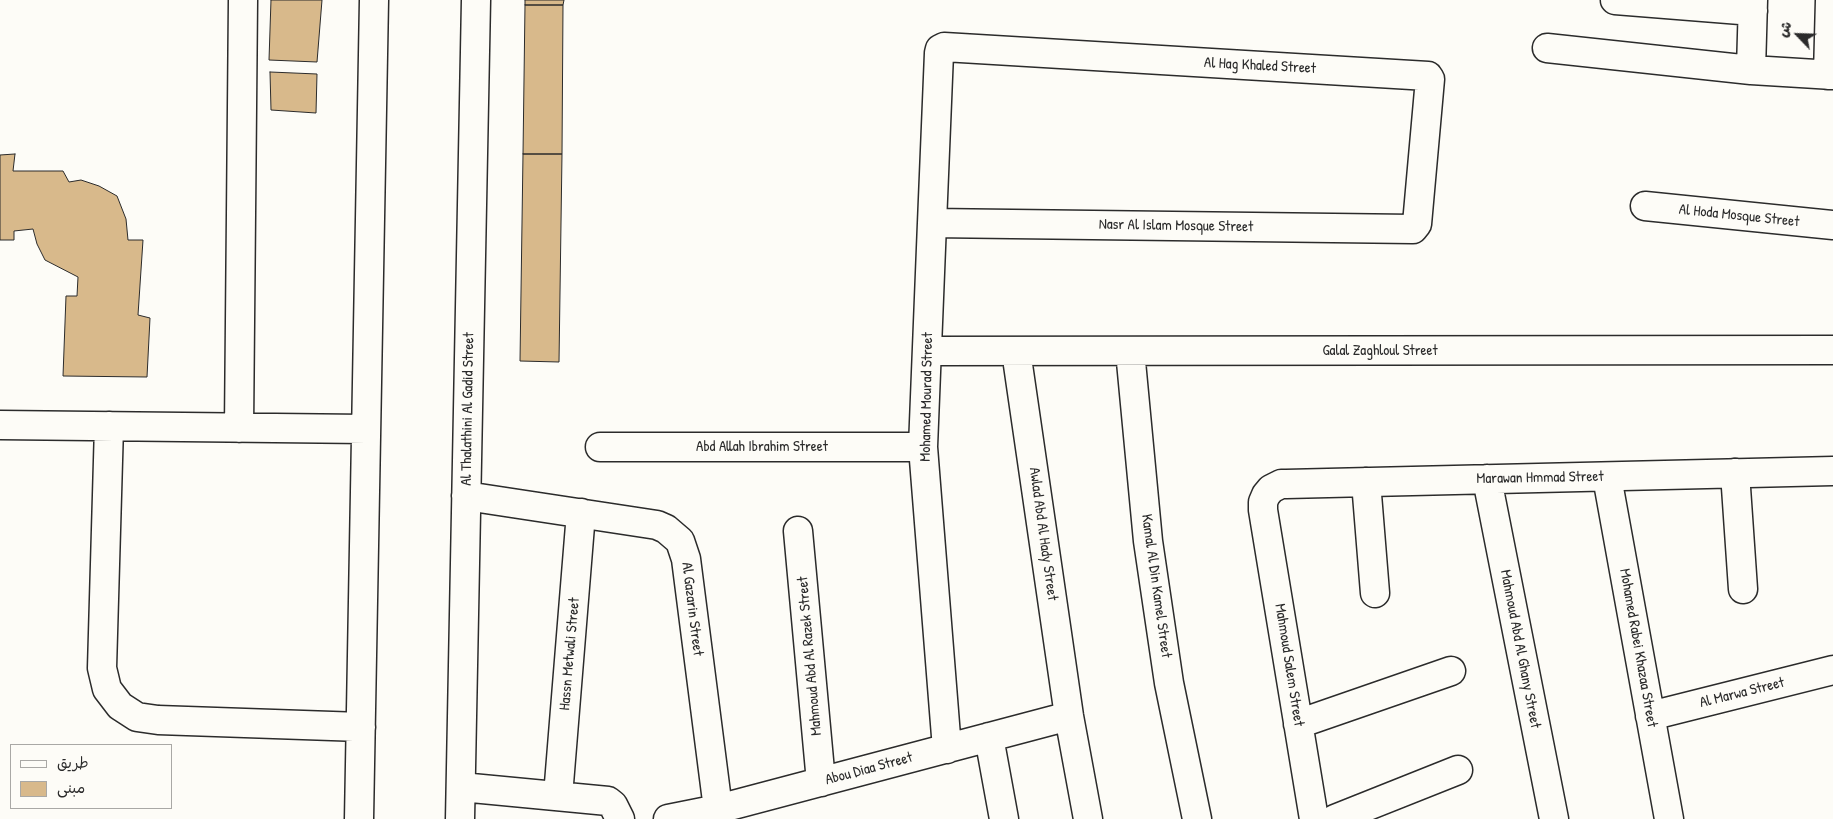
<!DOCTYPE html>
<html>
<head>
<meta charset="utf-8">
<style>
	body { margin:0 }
	#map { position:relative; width:1833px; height:819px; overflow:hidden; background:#fdfcf7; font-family:"Patrick Hand","Playpen Sans Arabic",sans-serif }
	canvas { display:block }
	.legend { position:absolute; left:10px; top:744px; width:162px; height:65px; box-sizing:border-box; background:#fdfcf7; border:1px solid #a9a8a5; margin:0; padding:6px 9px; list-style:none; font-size:15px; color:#2b2b2b }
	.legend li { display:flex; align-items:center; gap:10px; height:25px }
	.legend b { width:25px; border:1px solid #a9a8a5 }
	.north { position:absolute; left:1773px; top:10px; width:50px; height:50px; -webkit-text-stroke:4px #fdfcf7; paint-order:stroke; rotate:294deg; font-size:14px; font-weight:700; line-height:20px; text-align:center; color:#2b2b2b }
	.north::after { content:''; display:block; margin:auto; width:18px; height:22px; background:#2b2b2b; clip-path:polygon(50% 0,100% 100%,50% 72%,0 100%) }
</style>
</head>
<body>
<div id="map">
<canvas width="1833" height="819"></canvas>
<ul class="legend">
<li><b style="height:6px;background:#fdfcf7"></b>طريق</li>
<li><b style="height:14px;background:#d8b98b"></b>مبنى</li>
</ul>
<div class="north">ش</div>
</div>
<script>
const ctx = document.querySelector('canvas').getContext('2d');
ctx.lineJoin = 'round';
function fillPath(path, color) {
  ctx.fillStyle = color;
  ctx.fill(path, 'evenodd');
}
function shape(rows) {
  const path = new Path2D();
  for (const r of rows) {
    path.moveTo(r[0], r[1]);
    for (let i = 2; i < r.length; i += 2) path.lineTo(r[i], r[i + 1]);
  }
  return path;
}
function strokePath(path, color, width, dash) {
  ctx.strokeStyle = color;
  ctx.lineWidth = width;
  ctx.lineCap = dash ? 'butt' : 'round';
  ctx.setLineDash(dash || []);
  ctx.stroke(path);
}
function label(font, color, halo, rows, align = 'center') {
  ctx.font = font + ' "Patrick Hand",sans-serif';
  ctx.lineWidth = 4.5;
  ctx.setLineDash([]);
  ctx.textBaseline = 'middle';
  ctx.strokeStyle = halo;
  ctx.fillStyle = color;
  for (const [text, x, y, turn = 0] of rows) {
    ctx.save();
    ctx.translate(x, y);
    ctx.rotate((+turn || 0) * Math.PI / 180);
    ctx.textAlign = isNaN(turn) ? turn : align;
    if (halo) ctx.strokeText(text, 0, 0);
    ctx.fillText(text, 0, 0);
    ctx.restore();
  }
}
const building = shape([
	[271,0,322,0,317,62,269,60,271,0],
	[525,0,564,0,563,5,525,5,525,0],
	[525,5,563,5,562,154,523,154,525,5],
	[270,72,317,74,316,113,271,110,270,72],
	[15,154,13,171,63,171,69,182,81,180,99,186,117,196,126,219,128,240,143,240,138,315,150,318,147,377,63,376,66,296,77,296,78,277,45,260,37,244,33,229,14,231,14,240,0,240,0,155,15,154],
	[523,154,562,154,559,362,520,361,523,154]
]);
const minor = shape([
	[1615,0,1753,11],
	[1547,48,1751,70,1833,75],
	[1751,70,1753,0],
	[1828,75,1830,0],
	[1645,206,1833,225],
	[932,223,1413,229,1417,224,1430,79,1428,76,944,47,940,49,939,53,932,223,923,447,947,749],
	[927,351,1833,350],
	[1016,351,1069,716,1088,819],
	[1130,351,1148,541,1169,683,1197,819],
	[0,425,366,429],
	[109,426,102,668,107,689,120,706,137,717,158,720,361,727],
	[239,428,243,0],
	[600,447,923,447],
	[1735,473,1743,589],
	[1607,477,1669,819],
	[1487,479,1554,819],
	[1366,482,1375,593],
	[466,496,657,525,666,529,680,541,686,559,718,809],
	[798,531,821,782],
	[1650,716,1833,670],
	[1298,724,1451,671],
	[989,737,1004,819],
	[461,787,608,801,613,805,620,819],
	[558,796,581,513],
	[359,819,374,0],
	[460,819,476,0],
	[668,819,718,809,1069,716],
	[1314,819,1263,510,1263,502,1266,495,1271,489,1281,484,1286,484,1833,471],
	[1335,819,1458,770]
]);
const streetNames = [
	["Al Hag Khaled Street",1260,66,3],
	["Al Hoda Mosque Street",1739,216,6],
	["Nasr Al Islam Mosque Street",1176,226,1],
	["Galal Zaghloul Street",1380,351],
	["Mohamed Mourad Street",927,397,-89],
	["Al Thalathini Al Gadid Street",468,409,-89],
	["Abd Allah Ibrahim Street",762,447],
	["Marawan Hmmad Street",1540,478,-1],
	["Awlad Abd Al Hady Street",1043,534,82],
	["Kamal Al Din Kamel Street",1156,586,82],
	["Al Gazarin Street",692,609,83],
	["Mohamed Rabei Khazaa Street",1638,648,80],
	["Mahmoud Abd Al Ghany Street",1520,649,79],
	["Hassn Metwali Street",570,654,-85],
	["Mahmoud Abd Al Razek Street",810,656,-95],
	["Mahmoud Salem Street",1289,665,81],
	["Al Marwa Street",1742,693,-14],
	["Abou Diaa Street",869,769,-15]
];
fillPath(building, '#d8b98b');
strokePath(building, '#2b2b2b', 1);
strokePath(minor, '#2b2b2b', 31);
strokePath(minor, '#fdfcf7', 28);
label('15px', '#2b2b2b', '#fdfcf7', streetNames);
</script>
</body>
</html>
